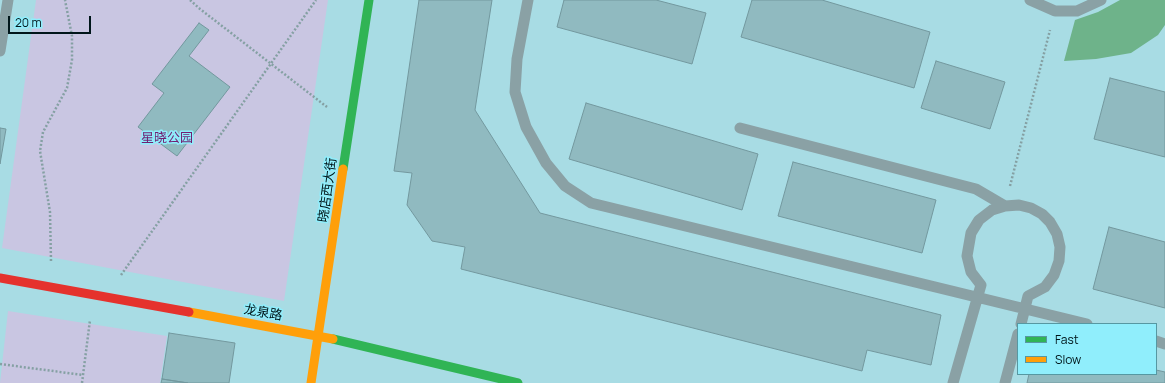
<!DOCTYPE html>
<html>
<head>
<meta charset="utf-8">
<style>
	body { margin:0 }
	#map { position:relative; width:1165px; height:383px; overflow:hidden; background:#a8dce4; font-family:Manrope,sans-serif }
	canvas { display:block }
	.legend { position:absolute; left:1017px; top:323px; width:140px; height:52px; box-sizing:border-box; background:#90eefc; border:1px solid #5698a2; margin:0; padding:5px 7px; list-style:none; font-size:12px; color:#00161a }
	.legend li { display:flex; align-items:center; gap:8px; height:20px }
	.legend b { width:20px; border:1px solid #5698a2 }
	.scale { position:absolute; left:8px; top:16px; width:83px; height:18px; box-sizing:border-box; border:2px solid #00161a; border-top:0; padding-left:5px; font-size:12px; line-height:14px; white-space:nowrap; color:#00161a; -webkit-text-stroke:3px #90eefc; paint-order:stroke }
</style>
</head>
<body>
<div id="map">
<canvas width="1165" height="383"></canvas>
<ul class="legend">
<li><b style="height:5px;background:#30b455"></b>Fast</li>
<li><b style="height:5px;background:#ff9f0a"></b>Slow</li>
</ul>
<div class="scale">20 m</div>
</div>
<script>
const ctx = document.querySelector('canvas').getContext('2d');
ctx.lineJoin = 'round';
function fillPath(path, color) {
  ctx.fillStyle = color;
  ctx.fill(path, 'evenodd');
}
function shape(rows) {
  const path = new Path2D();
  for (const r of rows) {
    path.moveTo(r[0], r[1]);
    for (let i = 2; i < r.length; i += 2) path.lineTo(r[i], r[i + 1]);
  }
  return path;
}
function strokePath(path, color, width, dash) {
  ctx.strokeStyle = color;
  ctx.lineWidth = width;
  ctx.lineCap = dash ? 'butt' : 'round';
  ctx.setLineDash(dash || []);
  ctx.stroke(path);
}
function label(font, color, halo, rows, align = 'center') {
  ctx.font = font + ' Manrope,"Noto Sans SC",sans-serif';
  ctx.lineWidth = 3;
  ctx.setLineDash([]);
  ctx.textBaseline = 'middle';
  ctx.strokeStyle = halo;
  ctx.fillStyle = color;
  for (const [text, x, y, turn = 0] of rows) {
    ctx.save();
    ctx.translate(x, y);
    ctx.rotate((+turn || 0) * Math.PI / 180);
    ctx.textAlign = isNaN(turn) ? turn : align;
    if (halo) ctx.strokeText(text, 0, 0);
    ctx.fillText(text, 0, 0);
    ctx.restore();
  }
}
const green = shape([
	[36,0,328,0,284,301,2,248],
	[8,311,167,336,160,383,0,383]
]);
const water = shape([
	[1120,0,1165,0,1165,25,1158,35,1131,53,1096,59,1064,61,1075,20,1098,12]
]);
const building = shape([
	[419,0,492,0,475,110,540,213,941,315,931,365,867,350,862,371,461,269,465,247,432,241,407,205,412,173,394,171,419,0],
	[564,0,656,0,706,13,692,64,557,27,564,0],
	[752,0,822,0,930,32,914,88,741,37,752,0],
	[199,23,209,30,189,56,230,87,177,156,138,127,164,93,152,84,199,23],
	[936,61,1005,82,990,129,921,108,936,61],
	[1110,78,1165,92,1165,157,1094,139,1110,78],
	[586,103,758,154,742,210,569,159,586,103],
	[0,128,6,129,0,164,0,128],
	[793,162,936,200,922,253,778,216,793,162],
	[1109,227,1165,242,1165,308,1093,289,1109,227],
	[169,333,235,343,229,383,188,383,162,379,169,333],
	[1156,370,1165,372,1165,383,1027,383,1029,374,1156,374,1156,370],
	[162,379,188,383,161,383,162,379]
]);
const path = shape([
	[190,0,200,9,327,107],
	[1010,186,1050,30],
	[51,261,50,212,40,151,43,132,67,88,72,60,72,36,65,0],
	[121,275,316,0],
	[0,364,83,375],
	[82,383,90,320]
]);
const lane = shape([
	[528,0,517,59,515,92,526,127,546,163,565,186,591,203,1087,324],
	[1030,0,1055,11,1077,11,1101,0],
	[0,51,8,0],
	[740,128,976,189,1005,206],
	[1156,341,1165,344],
	[953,383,981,285,971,272,967,256,971,233,979,220,992,210,1005,206,1019,205,1031,208,1042,214,1050,222,1057,234,1060,247,1059,261,1054,275,1045,287,1028,296,1021,324],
	[1005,383,1018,334]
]);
const fast = shape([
	[343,169,369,0],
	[333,339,518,383]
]);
const slow = shape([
	[189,312,333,339],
	[311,383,343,169]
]);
const jam = shape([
	[0,278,189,312]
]);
const parkNames = [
	["星晓公园",167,138]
];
const streetNames = [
	["晓店西大街",328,190,-82],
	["龙泉路",263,313,10]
];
fillPath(green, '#c9c6e2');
fillPath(water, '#6eb38a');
fillPath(building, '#90bac0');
strokePath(building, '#73989e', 1);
strokePath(path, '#85a0a3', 2.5, [2, 2]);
strokePath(lane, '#8aa1a5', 11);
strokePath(fast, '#30b455', 9);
strokePath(slow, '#ff9f0a', 9);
strokePath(jam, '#e5322d', 9);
label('13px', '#711f71', '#90eefc', parkNames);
label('13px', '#00161a', '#90eefc', streetNames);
</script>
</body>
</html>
